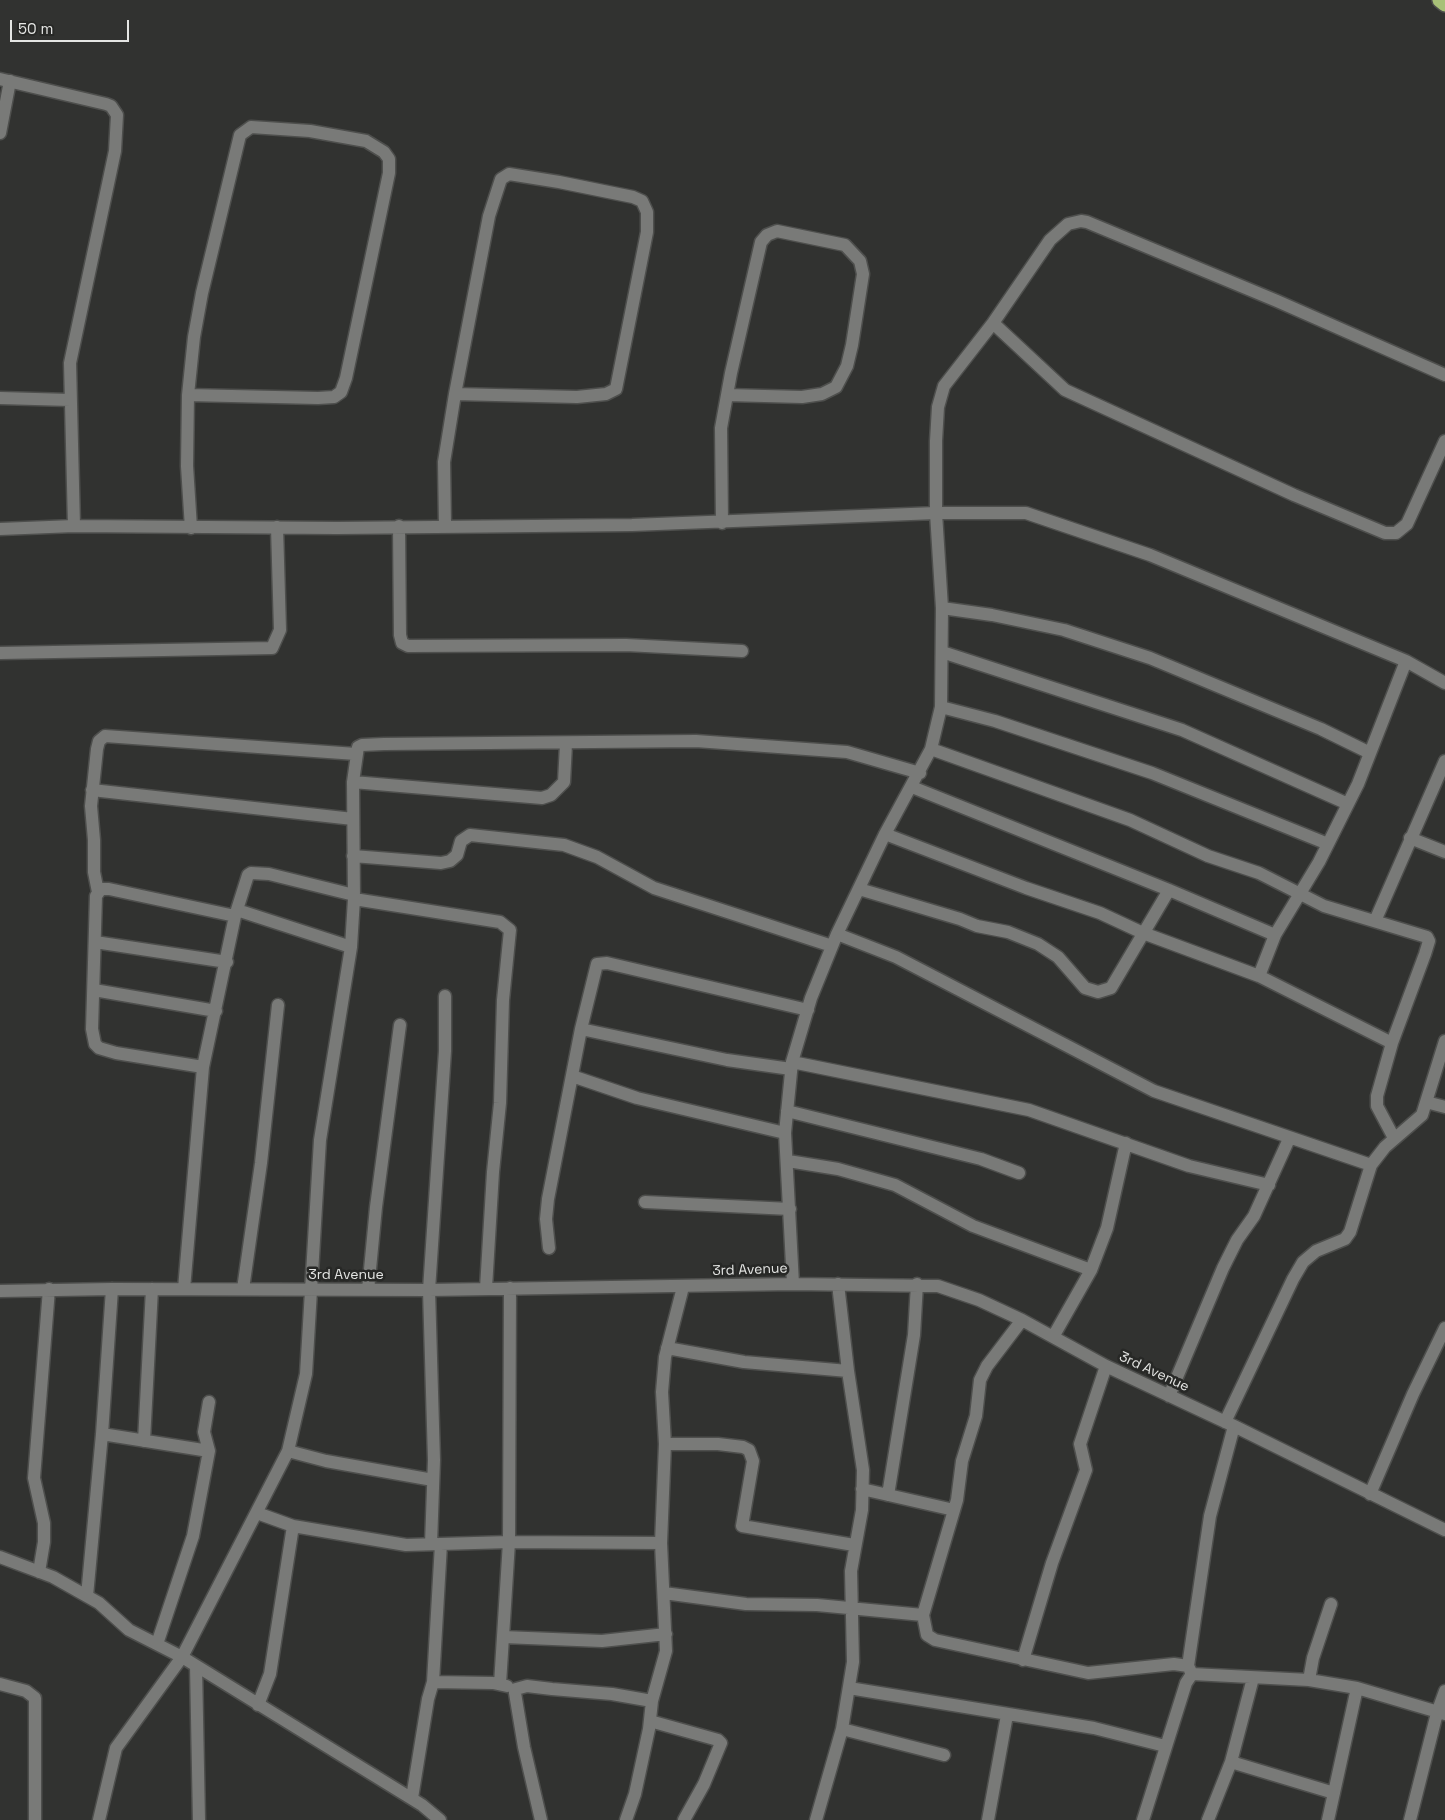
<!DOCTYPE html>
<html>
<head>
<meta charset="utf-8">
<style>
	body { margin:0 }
	#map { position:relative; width:1445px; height:1820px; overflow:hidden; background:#313230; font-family:"Space Grotesk",sans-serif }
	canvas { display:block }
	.scale { position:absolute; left:10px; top:20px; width:119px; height:22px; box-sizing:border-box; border:2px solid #e4e5e3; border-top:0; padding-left:6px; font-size:15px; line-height:18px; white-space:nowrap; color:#e4e5e3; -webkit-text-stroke:4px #272826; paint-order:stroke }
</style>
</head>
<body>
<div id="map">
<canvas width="1445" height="1820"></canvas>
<div class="scale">50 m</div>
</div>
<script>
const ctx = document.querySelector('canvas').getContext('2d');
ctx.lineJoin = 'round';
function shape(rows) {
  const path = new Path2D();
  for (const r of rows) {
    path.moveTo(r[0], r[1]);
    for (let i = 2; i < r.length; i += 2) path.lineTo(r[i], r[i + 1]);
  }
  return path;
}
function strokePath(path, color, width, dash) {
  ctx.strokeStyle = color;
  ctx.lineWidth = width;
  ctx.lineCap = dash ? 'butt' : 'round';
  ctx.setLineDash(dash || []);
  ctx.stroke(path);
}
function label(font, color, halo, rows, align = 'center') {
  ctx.font = font + ' "Space Grotesk",sans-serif';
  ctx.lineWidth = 5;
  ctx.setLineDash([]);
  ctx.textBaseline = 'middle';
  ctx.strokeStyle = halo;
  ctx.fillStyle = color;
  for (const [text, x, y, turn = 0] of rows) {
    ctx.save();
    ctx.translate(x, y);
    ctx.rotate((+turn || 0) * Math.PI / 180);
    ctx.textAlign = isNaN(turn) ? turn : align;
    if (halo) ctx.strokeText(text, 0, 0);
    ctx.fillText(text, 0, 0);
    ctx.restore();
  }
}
const minor = shape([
	[0,79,106,104,111,106,117,115,115,151,70,363,74,526],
	[0,133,10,81],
	[993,323,1065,390,1294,495,1385,533,1396,533,1407,524,1445,441],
	[188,395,318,398,334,397,341,392,346,378,389,173,389,159,384,152,366,141,310,131,251,127,240,135,202,293,194,337,188,395,187,466,191,528],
	[0,398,70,400],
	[722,523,721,428,731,373,761,242,767,235,777,231,845,245,860,261,863,274,852,345,847,366,836,387,822,394,802,397,727,395],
	[399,526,400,635,402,643,408,646,626,645,742,651],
	[445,526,444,462,455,394,489,216,501,179,509,174,559,182,633,197,642,201,647,212,647,232,616,389,606,394,577,397,455,394],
	[0,529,74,526,337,528,632,525,936,513,1026,513,1150,555,1406,661,1445,683],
	[942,608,992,615,1064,630,1150,658,1321,729,1370,753],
	[942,652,1182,730,1348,804],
	[0,653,272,648,280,630,277,527],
	[941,707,995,721,1152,773,1328,844],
	[931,749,1130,820,1208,856,1259,873,1324,906,1427,937,1429,941,1425,954,1392,1043,1377,1096,1377,1106,1394,1138],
	[353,782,542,798,551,795,564,782,566,744],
	[912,787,1169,890,1275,935],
	[92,790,353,819],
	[885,834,1026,888,1100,913,1143,933,1259,976,1392,1043],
	[1410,838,1445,852],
	[353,856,441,863,450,861,457,855,461,841,470,835,564,845,597,857,654,888,832,946],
	[859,889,960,919,977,926,1008,932,1038,944,1058,957,1085,988,1098,992,1111,988,1169,890],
	[98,892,94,872,94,840,91,806,97,749,99,741,105,736,356,754],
	[354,899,500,922,510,930,503,1000,500,1103,493,1172,486,1288],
	[237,910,351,947],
	[1375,921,1445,761],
	[837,934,896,957,1154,1091,1371,1165],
	[95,942,227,962],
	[1259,976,1275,935,1319,862,1358,784,1406,661],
	[94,990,216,1011],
	[581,1029,727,1060,791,1069],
	[792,1062,1029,1110,1189,1166,1269,1185],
	[203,1067,116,1053,99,1048,95,1044,92,1029,96,896,101,889,109,889,235,916],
	[572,1076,637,1098,785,1133],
	[1426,1102,1445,1107],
	[787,1111,981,1159,1019,1173],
	[788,1161,838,1169,895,1185,973,1226,1091,1270],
	[645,1202,790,1209],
	[549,1248,546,1219,548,1199,581,1029,597,964,607,963,808,1010],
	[793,1284,785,1133,792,1062,811,998,837,934,885,834,931,749,941,707,942,608,936,513,936,441,938,407,944,386,993,323,1050,240,1068,224,1081,221,1087,222,1277,301,1445,375],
	[184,1289,203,1067,235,916,248,875,251,873,269,874,354,895],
	[243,1289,261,1163,278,1005],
	[368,1290,376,1207,400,1025],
	[0,1291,112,1289,429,1290,793,1284,938,1286,979,1300,1022,1320,1106,1366,1234,1426,1445,1530],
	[1053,1337,1091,1270,1107,1228,1126,1143],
	[667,1348,744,1362,848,1371],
	[1169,1396,1223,1268,1237,1240,1254,1216,1289,1139],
	[1225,1422,1293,1279,1303,1262,1316,1251,1345,1239,1350,1232,1371,1165,1385,1147,1422,1115,1445,1041],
	[102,1434,209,1451],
	[144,1441,152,1289],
	[665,1444,718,1444,743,1447,749,1450,753,1461,742,1526,854,1545],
	[288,1451,326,1461,433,1480],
	[862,1489,954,1510],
	[1370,1494,1413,1394,1445,1328],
	[888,1495,914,1335,917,1284],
	[257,1513,293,1526,406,1545,509,1542,661,1543],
	[431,1544,434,1460,429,1290,445,1051,445,996],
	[0,1557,53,1577,99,1603,129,1630,182,1657,422,1805,440,1820],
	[39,1572,44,1542,44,1523,34,1478,49,1289],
	[664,1593,746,1604,817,1605,923,1615,927,1635,935,1640,1088,1673,1174,1664,1188,1666],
	[87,1596,102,1434,112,1289],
	[923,1615,957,1500,962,1461,976,1416,980,1380,987,1366,1022,1320],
	[503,1637,602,1641,666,1634],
	[157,1644,193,1536,209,1451,204,1432,209,1402],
	[1023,1660,1052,1563,1086,1470,1080,1444,1106,1366],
	[196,1666,199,1820],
	[1191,1672,1188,1666,1210,1516,1234,1426],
	[1309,1680,1313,1658,1331,1604],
	[433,1682,441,1544],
	[0,1684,26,1691,35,1698,35,1820],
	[500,1684,509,1542,510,1288],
	[849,1688,1094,1728,1165,1746],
	[258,1705,270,1674,293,1526],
	[650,1721,718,1740,721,1743,704,1784,684,1820],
	[842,1729,944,1755],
	[1231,1762,1334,1793],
	[412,1798,428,1699,433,1682,493,1683,507,1686],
	[99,1820,116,1748,182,1657,288,1451,306,1374,320,1140,351,947,354,899,353,782,358,747,362,745,384,744,696,741,847,752,920,773],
	[541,1820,524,1747,515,1693,516,1689,527,1686,552,1689,612,1694,652,1701],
	[626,1820,635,1794,649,1729,652,1701,666,1651,661,1543,665,1444,662,1392,665,1357,683,1287],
	[816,1820,842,1729,853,1662,851,1571,862,1510,863,1470,848,1371,838,1284],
	[988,1820,1007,1715],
	[1143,1820,1186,1683,1192,1674,1309,1680,1357,1688,1445,1714],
	[1208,1820,1231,1762,1253,1678],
	[1328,1820,1357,1688],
	[1410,1820,1437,1713,1445,1691]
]);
const highway = shape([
	[1440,0,1445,4]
]);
const streetNames = [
	["3rd Avenue",750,1270,-2],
	["3rd Avenue",346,1275],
	["3rd Avenue",1154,1372,25]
];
strokePath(minor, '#4e4f4d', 15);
strokePath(highway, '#4e4f4d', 18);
strokePath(minor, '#797a78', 12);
strokePath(highway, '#a8c178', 15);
label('14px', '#e4e5e3', '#272826', streetNames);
</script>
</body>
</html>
